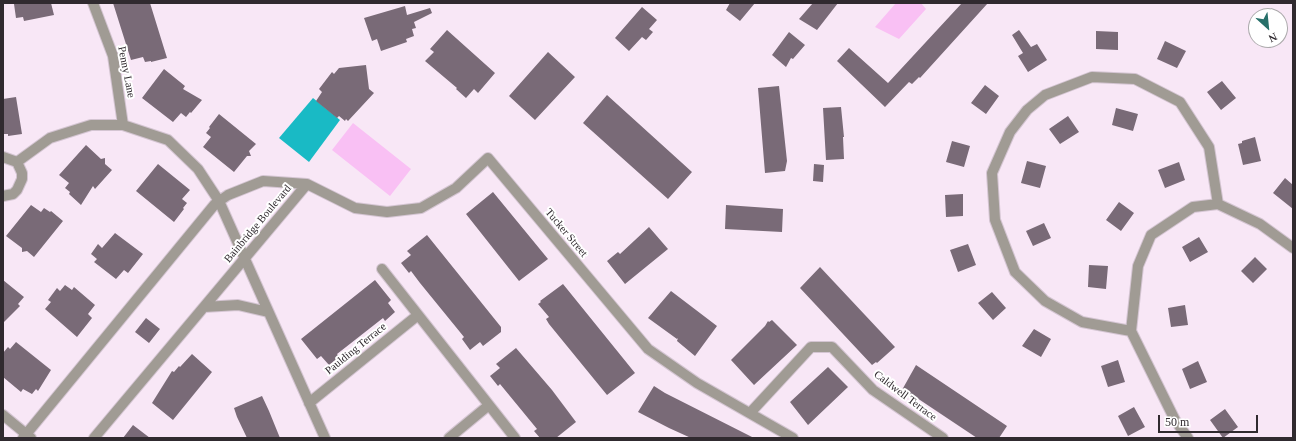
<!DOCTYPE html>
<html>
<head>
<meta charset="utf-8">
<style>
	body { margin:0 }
	#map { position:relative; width:1296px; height:441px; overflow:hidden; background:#f8e7f6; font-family:Georgia,serif }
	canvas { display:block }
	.frame { position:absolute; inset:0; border:4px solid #302a2f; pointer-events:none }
	.north { position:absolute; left:1248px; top:8px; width:40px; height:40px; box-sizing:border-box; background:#fff; border:1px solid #acaaac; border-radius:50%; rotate:153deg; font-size:11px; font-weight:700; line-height:16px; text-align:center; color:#302a2f }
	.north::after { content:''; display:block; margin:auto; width:14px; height:18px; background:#27706a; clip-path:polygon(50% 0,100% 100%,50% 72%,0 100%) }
	.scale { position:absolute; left:1158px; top:415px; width:100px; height:18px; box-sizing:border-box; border:2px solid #302a2f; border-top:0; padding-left:5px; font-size:12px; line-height:14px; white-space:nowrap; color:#302a2f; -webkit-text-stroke:3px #fff; paint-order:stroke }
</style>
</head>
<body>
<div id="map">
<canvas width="1296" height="441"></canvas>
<div class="frame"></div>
<div class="north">N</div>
<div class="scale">50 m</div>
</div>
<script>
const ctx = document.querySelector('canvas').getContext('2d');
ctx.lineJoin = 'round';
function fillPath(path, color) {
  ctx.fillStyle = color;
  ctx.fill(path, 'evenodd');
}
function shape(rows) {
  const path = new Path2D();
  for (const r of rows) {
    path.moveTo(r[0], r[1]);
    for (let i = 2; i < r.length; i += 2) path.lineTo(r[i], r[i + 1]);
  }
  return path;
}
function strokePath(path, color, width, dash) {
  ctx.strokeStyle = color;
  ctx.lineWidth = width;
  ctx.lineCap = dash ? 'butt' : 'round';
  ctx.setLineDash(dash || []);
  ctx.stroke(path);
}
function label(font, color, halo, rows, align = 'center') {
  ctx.font = font + ' Georgia,serif';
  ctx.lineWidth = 4;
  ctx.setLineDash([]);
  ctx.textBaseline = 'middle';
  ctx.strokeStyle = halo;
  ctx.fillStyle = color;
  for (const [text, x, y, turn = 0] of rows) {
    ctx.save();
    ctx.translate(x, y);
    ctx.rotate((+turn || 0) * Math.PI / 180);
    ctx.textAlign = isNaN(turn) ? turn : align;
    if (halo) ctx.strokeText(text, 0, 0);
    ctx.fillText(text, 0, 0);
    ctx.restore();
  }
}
const green = shape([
	[896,3,921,3,926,9,899,39,875,27],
	[353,123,411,169,390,196,332,150]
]);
const water = shape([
	[313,98,340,120,309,162,279,138]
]);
const building = shape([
	[20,3,51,3,54,15,24,21,23,17,16,18,14,4],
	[113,3,150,3,167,58,151,62,151,61,145,62,143,57,131,60],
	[730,3,755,3,740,21,726,10],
	[813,3,838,3,817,30,799,19],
	[962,3,988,3,920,78,919,77,912,84,909,82,885,107,837,61,849,48,888,83],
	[405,6,407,15,430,8,432,13,414,22,416,28,412,29,414,36,406,39,407,42,381,51,377,39,372,41,364,18],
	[642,7,657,20,649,29,653,32,646,40,642,37,629,51,615,38],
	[447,30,495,73,478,93,474,89,466,98,456,89,457,88,425,61,434,52,430,49],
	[1019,30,1031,47,1037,44,1047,60,1028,72,1018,56,1023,53,1012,35],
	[1096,31,1118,32,1118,50,1096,49],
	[789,32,805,45,793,59,791,58,786,67,772,55],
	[1165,41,1186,51,1177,68,1157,59],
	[548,52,575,77,535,120,509,96],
	[366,65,369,89,374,93,348,121,346,119,345,121,339,116,337,118,316,101,322,92,319,89,332,72,334,74,339,68],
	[164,69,185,86,183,89,202,100,191,113,190,112,186,117,181,113,173,122,142,98],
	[1222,81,1236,98,1221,110,1207,92],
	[985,85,999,96,986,114,971,103],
	[779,86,787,161,785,171,765,173,758,88],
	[607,95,692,172,668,199,583,123],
	[16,97,22,134,8,136,8,134,3,134,3,99],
	[841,107,844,137,843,137,844,159,826,160,823,108],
	[1116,108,1138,114,1133,131,1112,125],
	[219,114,256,144,249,151,251,156,247,156,234,172,203,147,211,137,206,133,210,128,209,127],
	[1068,116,1079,132,1060,144,1049,129],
	[1255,137,1261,161,1243,165,1238,144,1242,143,1242,141],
	[952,141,970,146,964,167,946,162],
	[86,145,101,159,105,158,105,164,112,170,95,189,93,186,81,205,69,194,70,192,65,188,69,183,59,175],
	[1027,161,1046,166,1040,188,1021,183],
	[1179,162,1185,180,1165,188,1158,170],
	[158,164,190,190,182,199,187,203,183,208,184,209,174,222,136,191],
	[814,164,824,165,823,182,813,181],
	[1285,178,1293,185,1293,209,1273,193],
	[493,192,548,259,519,281,466,214],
	[963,194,963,216,946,217,945,195],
	[1119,202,1134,213,1121,231,1106,220],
	[31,205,41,212,44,208,50,212,51,211,63,221,34,257,27,251,22,252,22,248,6,236],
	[726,205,783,209,782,232,725,229],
	[1044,223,1051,238,1033,246,1026,231],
	[649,227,668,249,625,284,607,261,618,252,620,254],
	[115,233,143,254,128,273,124,270,116,279,94,262,97,259,91,254,98,244,102,248],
	[427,235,501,327,501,332,483,346,480,342,470,350,462,339,464,337,420,283,411,271,409,273,401,263,411,255,407,251],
	[1199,237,1208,252,1190,262,1182,247],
	[968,244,976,265,958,272,950,250],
	[1255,257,1267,269,1253,283,1241,271],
	[1089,265,1108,266,1106,289,1088,287],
	[820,267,895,347,877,363,876,362,872,365,800,288],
	[3,280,24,297,18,304,20,306,3,323],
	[375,280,391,300,388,303,395,312,385,321,383,318,346,347,337,354,339,357,329,365,321,356,317,359,301,339],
	[563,284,635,373,607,395,549,324,546,319,549,317,538,304,541,302,540,301],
	[65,285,72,290,74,287,95,305,88,314,92,318,77,337,45,309,51,302,48,300,57,288,60,291],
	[671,291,717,326,695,356,677,341,678,338,677,339,648,318],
	[992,292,1006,308,993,320,978,303],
	[1185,305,1188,325,1171,327,1168,308],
	[146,318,160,329,149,343,135,332],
	[772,320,797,345,754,385,731,360,765,326,768,321,769,322],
	[1034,329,1051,339,1041,357,1022,346],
	[16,342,51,370,38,391,36,389,32,394,23,389,21,392,3,377,3,353,8,347,10,349],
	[516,348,552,390,576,422,556,438,540,438,534,431,537,429,500,384,498,386,490,376,500,368,496,364],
	[192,354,212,372,173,420,152,403,172,371,174,372,179,366,180,367],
	[1118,360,1125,382,1108,387,1101,366],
	[1198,361,1207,382,1190,389,1182,369],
	[916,365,1007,426,999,438,977,438,914,396,913,397,902,390],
	[828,367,848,387,808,425,790,402],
	[654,386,665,393,754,438,691,438,669,428,638,412],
	[262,396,269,411,280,438,247,438,237,417,234,408],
	[1134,407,1145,427,1128,436,1118,416],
	[1225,409,1238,427,1223,438,1210,420],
	[133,425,150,438,123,438]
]);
const minor = shape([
	[93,3,113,56,123,125],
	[3,157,17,162,22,173,22,179,17,190,13,194,3,196],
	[17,162,50,138,91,125,123,125,168,140,198,169,219,201,325,438],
	[382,269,515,438],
	[204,307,238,305,268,312],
	[1131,331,1138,266,1151,235,1193,207,1218,204,1260,224,1293,248],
	[309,403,418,315],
	[750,413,811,347,832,347,873,390,943,438],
	[3,415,31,438],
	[23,438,215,204,228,195,263,181,307,184,355,208,387,212,421,208,456,188,488,158,648,349,697,383,793,438],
	[94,438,307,184],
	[449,438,489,405],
	[1188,438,1175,420,1131,331,1082,322,1045,301,1015,272,995,220,992,173,1010,132,1027,110,1045,95,1092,77,1135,79,1180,102,1209,147,1218,204]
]);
const streetNames = [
	["Penny Lane",126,72,79],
	["Bainbridge Boulevard",258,224,-50],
	["Tucker Street",566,233,50],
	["Paulding Terrace",356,349,-39],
	["Caldwell Terrace",905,396,37]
];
fillPath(green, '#f9c0f4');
fillPath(water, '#19bac5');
fillPath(building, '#796a77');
strokePath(minor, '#d4c5d2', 12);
strokePath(minor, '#a09b94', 10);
label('11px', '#302a2f', '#fff', streetNames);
</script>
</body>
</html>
